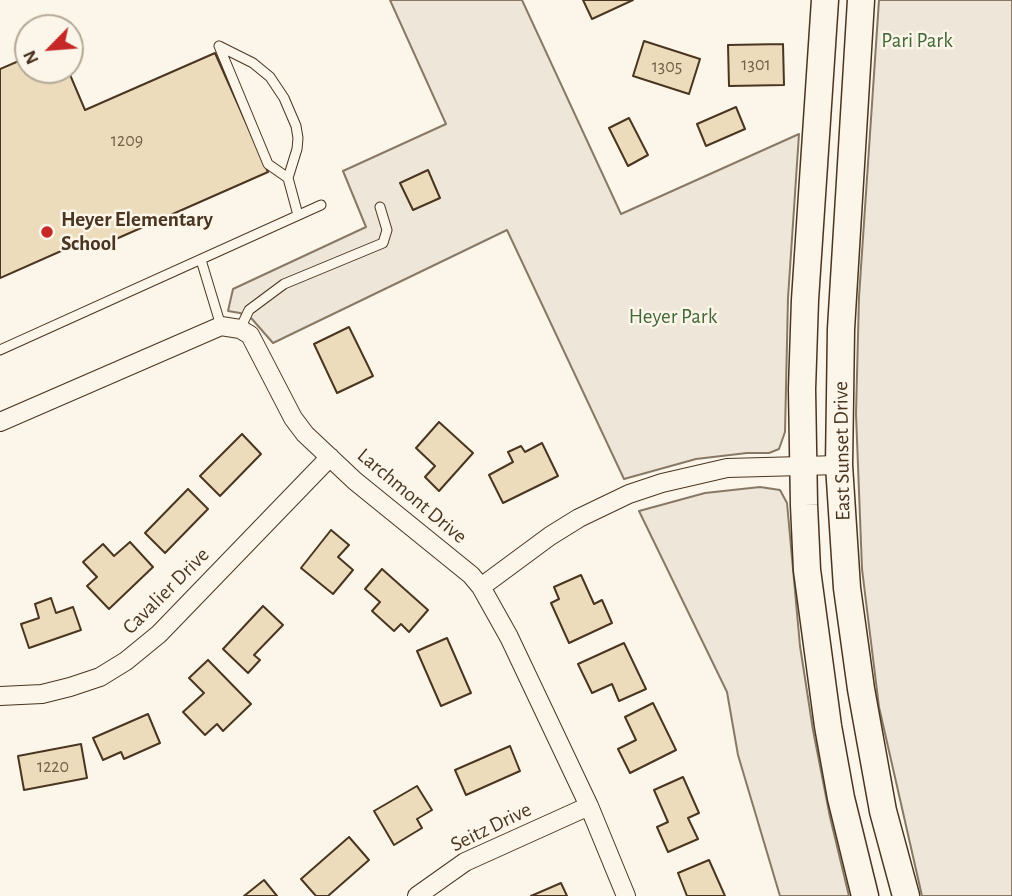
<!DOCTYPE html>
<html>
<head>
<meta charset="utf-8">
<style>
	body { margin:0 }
	#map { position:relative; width:1012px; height:896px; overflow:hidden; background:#fbf6e9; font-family:"Alegreya Sans",sans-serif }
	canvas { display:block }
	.north { position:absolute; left:14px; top:14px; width:70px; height:70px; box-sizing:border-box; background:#fbf6e9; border:2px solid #b4a999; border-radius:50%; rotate:245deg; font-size:19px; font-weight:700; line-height:28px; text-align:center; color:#4a3520 }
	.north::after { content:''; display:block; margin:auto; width:24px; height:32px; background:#c62828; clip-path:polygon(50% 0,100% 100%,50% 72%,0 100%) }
</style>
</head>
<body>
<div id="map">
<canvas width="1012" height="896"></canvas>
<div class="north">N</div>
</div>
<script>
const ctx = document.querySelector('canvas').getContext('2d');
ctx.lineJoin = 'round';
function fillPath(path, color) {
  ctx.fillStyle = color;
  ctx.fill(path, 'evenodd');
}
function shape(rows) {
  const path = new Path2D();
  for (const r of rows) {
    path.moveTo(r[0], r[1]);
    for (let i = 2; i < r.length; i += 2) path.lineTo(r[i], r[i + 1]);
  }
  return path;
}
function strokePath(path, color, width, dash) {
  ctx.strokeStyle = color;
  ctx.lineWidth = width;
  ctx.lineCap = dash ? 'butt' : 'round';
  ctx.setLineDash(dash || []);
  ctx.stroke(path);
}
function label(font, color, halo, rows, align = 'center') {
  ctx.font = font + ' "Alegreya Sans",sans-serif';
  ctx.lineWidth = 5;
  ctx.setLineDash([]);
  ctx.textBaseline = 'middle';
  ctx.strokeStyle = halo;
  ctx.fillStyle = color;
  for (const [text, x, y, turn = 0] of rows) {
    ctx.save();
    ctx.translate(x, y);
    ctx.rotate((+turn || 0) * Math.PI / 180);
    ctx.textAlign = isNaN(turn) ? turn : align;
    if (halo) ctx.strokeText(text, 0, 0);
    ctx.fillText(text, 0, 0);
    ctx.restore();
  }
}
const green = shape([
	[390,0,522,0,621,214,799,134,788,298,785,432,779,449,769,453,747,453,696,459,624,479,507,230,273,343,252,319,240,313,228,311,233,289,366,227,343,171,446,124,390,0],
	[879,0,1012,0,1012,896,922,896,879,707,862,569,856,414,859,297,879,0],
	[760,487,780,490,787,503,800,646,813,730,830,817,849,896,780,896,738,755,727,692,639,511,705,493,760,487]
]);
const building = shape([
	[583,0,633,0,592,19,583,0],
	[644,41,700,59,689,94,633,76,644,41],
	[783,44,784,85,729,86,728,45,783,44],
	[215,53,268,172,91,250,86,240,0,278,0,69,28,57,28,70,68,70,85,110,215,53],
	[736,107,745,129,706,146,697,124,736,107],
	[629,118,648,155,628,166,609,128,629,118],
	[428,170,440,198,413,210,400,183,428,170],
	[349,327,373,376,337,393,314,344,349,327],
	[439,422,473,453,439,491,425,477,435,466,416,448,439,422],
	[242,434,261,454,220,496,200,476,242,434],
	[542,443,558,476,503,503,489,475,513,462,508,452,521,446,525,452,542,443],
	[188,489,208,509,165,553,145,533,188,489],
	[331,530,349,545,338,557,353,570,333,594,301,568,331,530],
	[130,542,153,567,109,609,87,586,97,577,83,562,103,544,114,556,130,542],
	[382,569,428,610,409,632,401,624,394,631,372,611,380,602,365,589,382,569],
	[581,575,594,604,602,600,612,623,569,643,551,603,559,599,554,587,581,575],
	[51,598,56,613,73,607,81,630,29,648,21,624,39,618,35,604,51,598],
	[263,606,283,625,254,655,260,660,248,673,223,649,263,606],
	[447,638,471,693,441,706,417,651,447,638],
	[624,643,646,689,619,701,612,684,592,693,578,664,624,643],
	[208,660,251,704,223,731,217,724,205,735,183,712,204,693,189,678,208,660],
	[653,703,676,750,630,773,618,749,636,740,625,717,653,703],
	[148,714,160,743,124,759,121,752,103,760,93,738,148,714],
	[81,744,87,778,24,790,18,756,81,744],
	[510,746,520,771,466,795,455,770,510,746],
	[683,777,699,813,688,818,698,839,668,852,657,827,668,822,654,790,683,777],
	[417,786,432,810,417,819,422,828,394,845,374,811,417,786],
	[349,837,369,860,328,896,316,896,301,879,349,837],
	[709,860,725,896,687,896,678,873,709,860],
	[264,880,277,896,244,896,264,880],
	[561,883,567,896,531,896,561,883]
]);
const lane = shape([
	[219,46,253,63,270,77,284,98,296,126,298,138,297,149,288,178,298,215],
	[219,46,268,164,288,178],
	[201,260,221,326],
	[240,329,249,310,284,284,383,243,387,230,380,207],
	[0,350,321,205]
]);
const street = shape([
	[0,422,221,326,240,329,250,335,293,418,305,434,355,481,471,575,481,587,509,637,589,806,626,896],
	[481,587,550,536,579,518,629,494,662,483,727,468,839,465],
	[0,696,42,694,70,687,100,677,126,661,159,634,330,457],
	[417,896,465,862,589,806]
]);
const secondary = shape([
	[825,0,805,300,802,389,804,505,807,570,828,726,841,798,865,896],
	[861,0,841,329,839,465,847,588,861,689,883,811,906,896]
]);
const markers = [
	[47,232,7,"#c62828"]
];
const numberNames = [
	["1301",756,65],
	["1305",667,67],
	["1209",127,141],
	["1220",53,767]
];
const parkNames = [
	["Pari Park",917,41],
	["Heyer Park",673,317]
];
const poiNames = [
	["Heyer Elementary",61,220],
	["School",61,244]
];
const streetNames = [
	["East Sunset Drive",842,451,-91],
	["Larchmont Drive",412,496,40],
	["Cavalier Drive",166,591,-45],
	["Seitz Drive",491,827,-26]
];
fillPath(green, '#ede6d9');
strokePath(green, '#887966', 2);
fillPath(building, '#ecdcbc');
strokePath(building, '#4a3520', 2);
strokePath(lane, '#4a3520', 11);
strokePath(street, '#4a3520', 20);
strokePath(secondary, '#4a3520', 29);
strokePath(lane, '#fbf6e9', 9);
strokePath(street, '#fbf6e9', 18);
strokePath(secondary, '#fbf6e9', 26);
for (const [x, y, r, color] of markers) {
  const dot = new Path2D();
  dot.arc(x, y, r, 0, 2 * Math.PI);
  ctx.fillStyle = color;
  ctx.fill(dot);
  strokePath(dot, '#fbf6e9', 2.5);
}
label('18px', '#725f47', null, numberNames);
label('21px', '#436837', '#fbf6e9', parkNames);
label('bold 21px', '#4a3520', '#fbf6e9', poiNames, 'left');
label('21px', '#4a3520', '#fbf6e9', streetNames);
</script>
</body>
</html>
